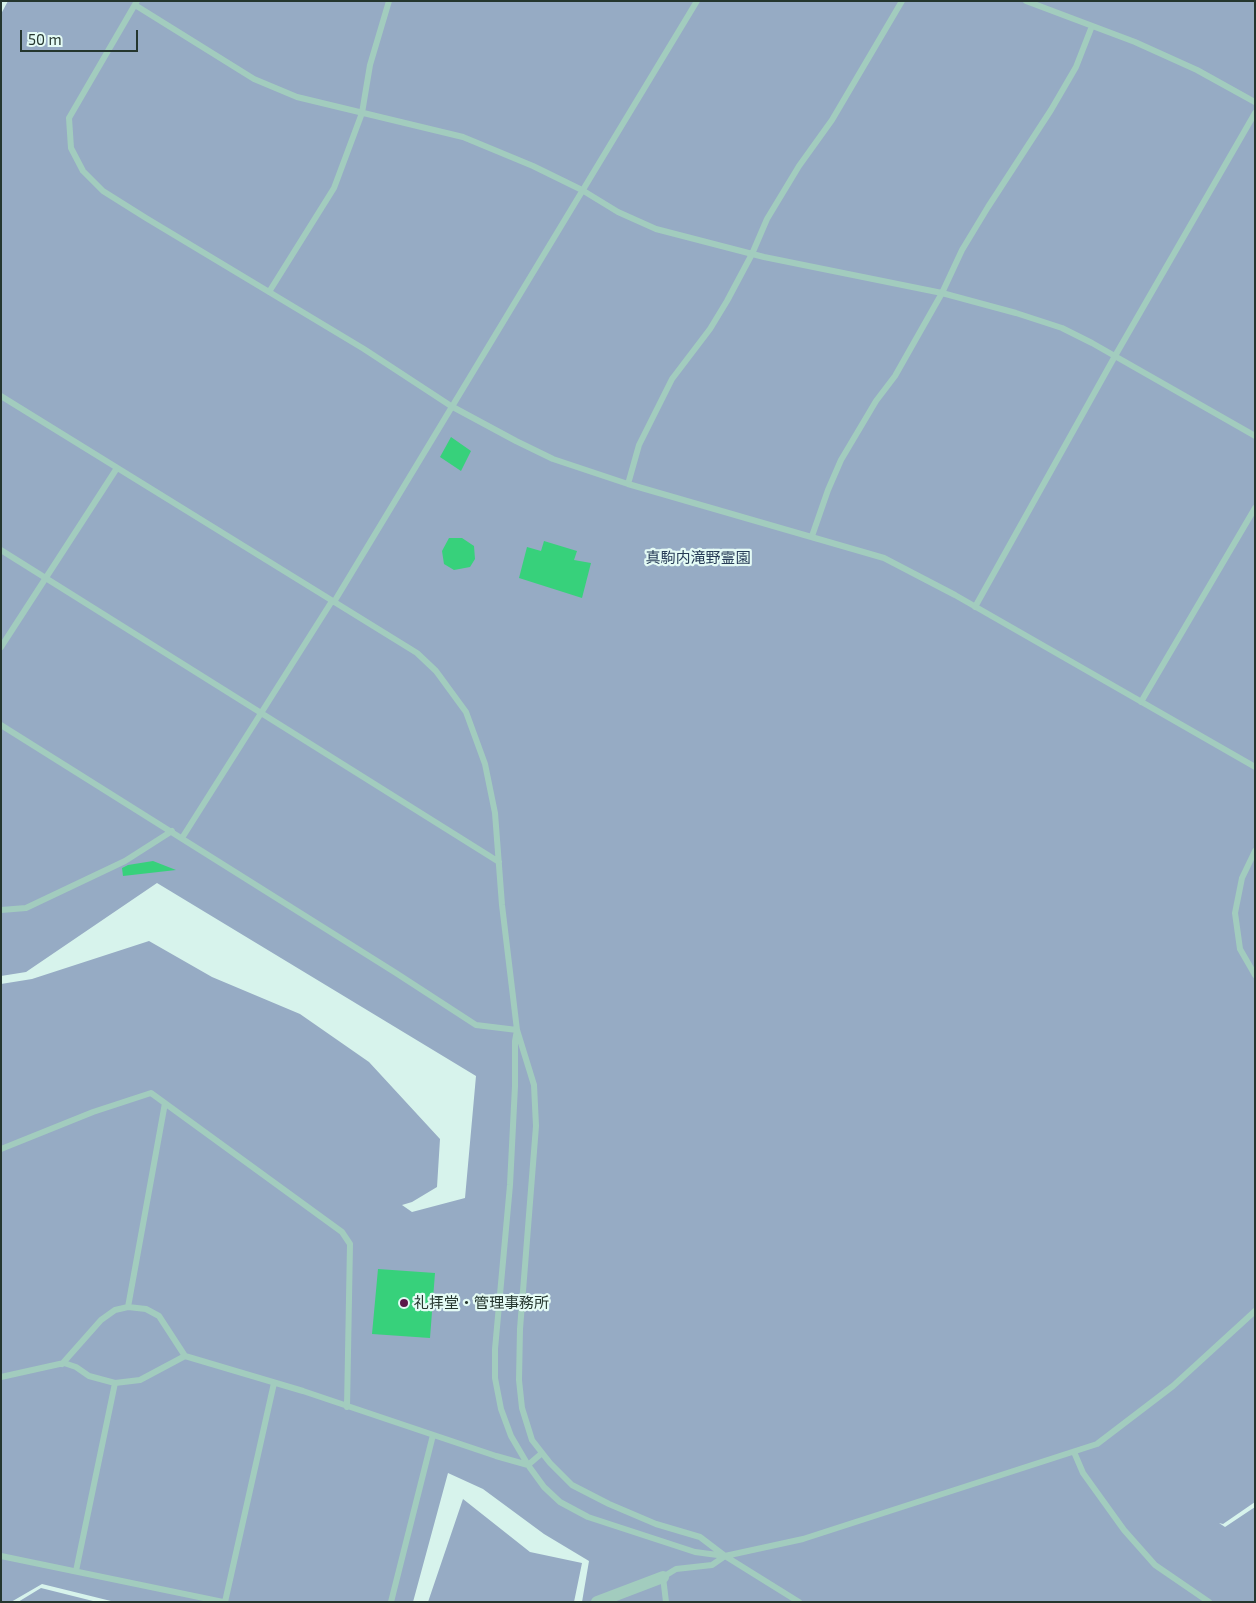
<!DOCTYPE html>
<html>
<head>
<meta charset="utf-8">
<style>
	body { margin:0 }
	#map { position:relative; width:1256px; height:1603px; overflow:hidden; background:#d7f3ec; font-family:"Exo 2",sans-serif }
	canvas { display:block }
	.frame { position:absolute; inset:0; border:2px solid #25362e; pointer-events:none }
	.scale { position:absolute; left:20px; top:30px; width:118px; height:22px; box-sizing:border-box; border:2px solid #25362e; border-top:0; padding-left:6px; font-size:15px; line-height:18px; white-space:nowrap; color:#25362e; -webkit-text-stroke:4px #e4fbf5; paint-order:stroke }
</style>
</head>
<body>
<div id="map">
<canvas width="1256" height="1603"></canvas>
<div class="frame"></div>
<div class="scale">50 m</div>
</div>
<script>
const ctx = document.querySelector('canvas').getContext('2d');
ctx.lineJoin = 'round';
function fillPath(path, color) {
  ctx.fillStyle = color;
  ctx.fill(path, 'evenodd');
}
function shape(rows) {
  const path = new Path2D();
  for (const r of rows) {
    path.moveTo(r[0], r[1]);
    for (let i = 2; i < r.length; i += 2) path.lineTo(r[i], r[i + 1]);
  }
  return path;
}
function strokePath(path, color, width, dash) {
  ctx.strokeStyle = color;
  ctx.lineWidth = width;
  ctx.lineCap = dash ? 'butt' : 'round';
  ctx.setLineDash(dash || []);
  ctx.stroke(path);
}
function label(font, color, halo, rows, align = 'center') {
  ctx.font = font + ' "Exo 2","Noto Sans JP",sans-serif';
  ctx.lineWidth = 4.5;
  ctx.setLineDash([]);
  ctx.textBaseline = 'middle';
  ctx.strokeStyle = halo;
  ctx.fillStyle = color;
  for (const [text, x, y, turn = 0] of rows) {
    ctx.save();
    ctx.translate(x, y);
    ctx.rotate((+turn || 0) * Math.PI / 180);
    ctx.textAlign = isNaN(turn) ? turn : align;
    if (halo) ctx.strokeText(text, 0, 0);
    ctx.fillText(text, 0, 0);
    ctx.restore();
  }
}
const green = shape([
	[8,1,1255,1,1255,1502,1223,1524,1219,1523,1225,1527,1255,1507,1255,1602,582,1602,589,1561,544,1534,483,1489,448,1473,413,1602,115,1602,42,1584,11,1602,1,1602,1,984,32,979,149,941,212,977,300,1014,369,1062,440,1139,437,1187,412,1202,402,1205,412,1212,465,1198,476,1076,157,883,26,972,1,976,1,14],
	[463,1499,530,1552,582,1563,574,1602,428,1602],
	[41,1588,97,1602,18,1602]
]);
const building = shape([
	[451,437,471,451,461,471,440,457],
	[449,538,462,538,474,546,475,559,470,567,454,570,444,564,442,551],
	[544,541,577,551,574,560,591,563,582,598,519,578,527,547,541,551],
	[153,861,176,870,123,876,122,868,128,865],
	[378,1269,435,1273,430,1338,372,1334]
]);
const lane = shape([
	[137,1,69,118,71,148,83,171,103,191,146,218,364,349,451,406,516,441,553,459,628,484,884,558,955,595,1255,767],
	[1026,1,1135,42,1197,70,1255,102],
	[135,5,254,79,297,97,463,137,533,166,582,190,618,212,656,229,764,257,942,293,1016,313,1062,328,1092,343,1255,436],
	[269,292,334,188,362,113,370,65,389,1],
	[1,396,417,653,436,671,466,712,485,764,495,813,502,905,517,1030,476,1025,396,973,1,725],
	[628,484,639,445,672,379,710,329,727,301,752,254,767,219,799,166,832,120,902,1],
	[812,536,828,490,841,460,876,401,895,376,942,293,962,250,988,207,1051,110,1076,67,1092,26],
	[1,550,499,862],
	[334,602,697,1],
	[975,607,1115,356,1255,113],
	[1,647,117,468],
	[1141,702,1255,508],
	[182,838,332,601],
	[1255,851,1242,878,1235,913,1240,949,1255,975],
	[1,910,26,908,125,861,172,831],
	[1,1149,93,1112,151,1093,342,1232,350,1244,347,1407],
	[128,1307,165,1103],
	[62,1364,101,1320,115,1310,128,1307,146,1309,159,1316,185,1356],
	[1,1377,64,1363,76,1367,89,1376,115,1383,140,1380,185,1356,303,1391,496,1456,528,1465,542,1453],
	[1074,1452,1083,1473,1124,1530,1155,1565,1209,1602],
	[1,1556,223,1602],
	[76,1571,115,1383],
	[225,1602,274,1383],
	[391,1602,433,1435],
	[666,1602,663,1577,676,1569,712,1565,725,1556],
	[799,1602,725,1556,700,1537,656,1524,609,1504,572,1485,550,1463,532,1440,522,1408,519,1380,520,1329,536,1126,534,1085,517,1030,515,1041,515,1086,510,1185,495,1349,495,1378,501,1409,511,1436,528,1465,544,1487,560,1502,588,1517,695,1552,725,1556,803,1539,1097,1444,1173,1386,1255,1311]
]);
const street = shape([
	[597,1602,663,1577]
]);
const markers = [
	[404,1303,5,"#5b1749"]
];
const parkNames = [
	["真駒内滝野霊園",698,558]
];
const poiNames = [
	["礼拝堂・管理事務所",414,1303]
];
fillPath(green, '#96abc4');
fillPath(building, '#37d17b');
strokePath(lane, '#a2ccbe', 6);
strokePath(street, '#a2ccbe', 12);
for (const [x, y, r, color] of markers) {
  const dot = new Path2D();
  dot.arc(x, y, r, 0, 2 * Math.PI);
  ctx.fillStyle = color;
  ctx.fill(dot);
  strokePath(dot, '#e4fbf5', 2);
}
label('15px', '#273c57', '#e4fbf5', parkNames);
label('15px', '#25362e', '#e4fbf5', poiNames, 'left');
</script>
</body>
</html>
